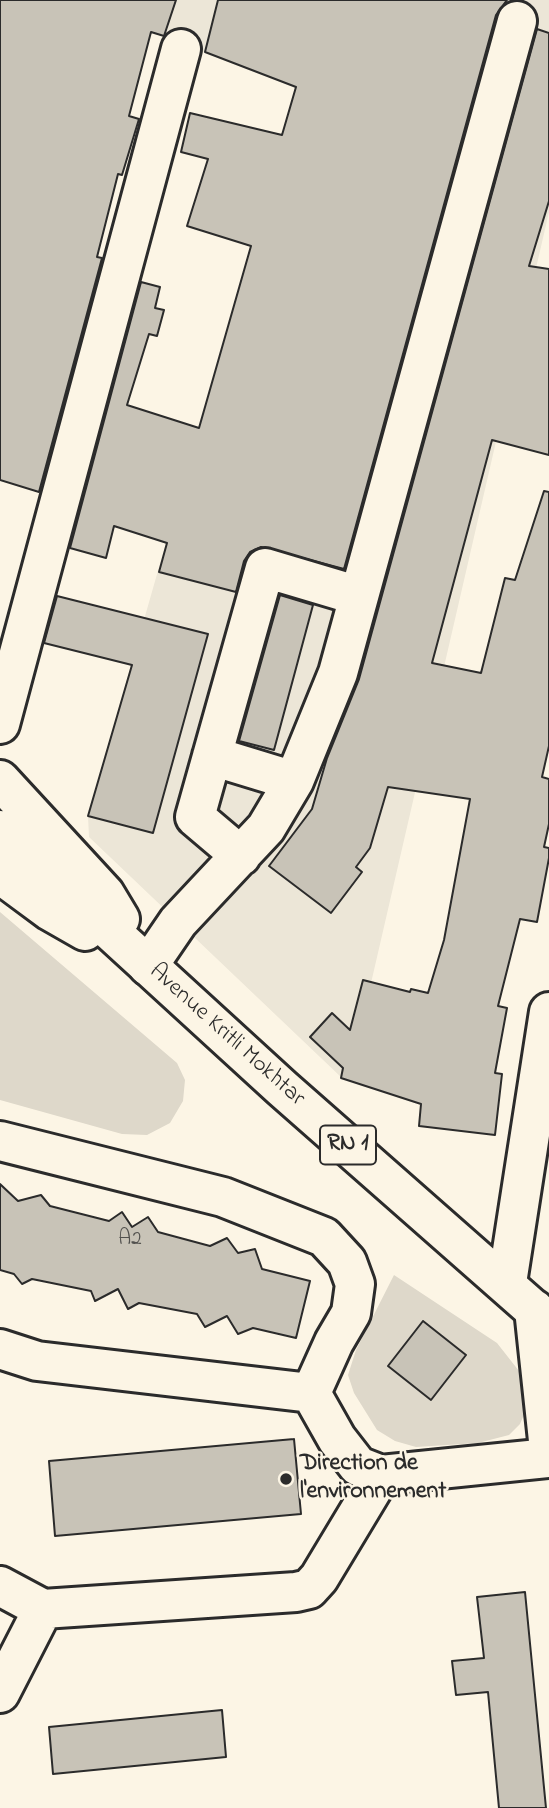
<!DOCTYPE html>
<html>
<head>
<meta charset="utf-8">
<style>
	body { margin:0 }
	canvas { display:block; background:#fcf5e5 }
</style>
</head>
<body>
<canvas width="549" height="1808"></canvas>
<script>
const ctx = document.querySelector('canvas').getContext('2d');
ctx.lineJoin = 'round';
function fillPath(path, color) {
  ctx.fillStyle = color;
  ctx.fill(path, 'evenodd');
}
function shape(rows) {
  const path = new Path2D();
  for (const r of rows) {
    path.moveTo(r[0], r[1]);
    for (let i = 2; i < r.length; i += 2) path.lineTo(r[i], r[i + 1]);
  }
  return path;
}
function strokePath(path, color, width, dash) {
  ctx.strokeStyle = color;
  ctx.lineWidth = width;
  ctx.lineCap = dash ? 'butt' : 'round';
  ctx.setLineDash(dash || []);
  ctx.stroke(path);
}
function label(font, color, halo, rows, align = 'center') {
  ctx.font = font + ' "Indie Flower",sans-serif';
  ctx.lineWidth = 5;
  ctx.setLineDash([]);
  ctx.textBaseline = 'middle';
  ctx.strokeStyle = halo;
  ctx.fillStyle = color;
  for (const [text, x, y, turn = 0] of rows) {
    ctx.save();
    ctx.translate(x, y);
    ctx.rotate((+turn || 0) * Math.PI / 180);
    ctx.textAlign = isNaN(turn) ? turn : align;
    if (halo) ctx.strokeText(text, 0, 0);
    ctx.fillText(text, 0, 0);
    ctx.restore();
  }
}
const built = shape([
	[69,0,549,0,549,212,356,1048,342,1078,89,837,88,816,296,87]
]);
const green = shape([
	[0,912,177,1063,185,1080,183,1101,170,1123,147,1135,122,1134,0,1100],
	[394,1275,497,1343,519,1371,526,1410,520,1424,509,1435,478,1443,416,1447,395,1441,377,1430,354,1393,348,1375,356,1350]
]);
const building = shape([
	[0,0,176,0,164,36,151,32,129,116,139,119,122,175,118,174,97,257,102,258,39,492,0,480,0,0],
	[218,0,507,0,496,15,344,569,261,547,250,552,244,561,236,592,159,572,167,543,114,526,106,558,70,548,141,282,160,287,155,308,164,310,157,336,149,334,127,405,199,428,251,246,187,226,208,159,181,152,190,113,282,135,296,87,205,52,218,0],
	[537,29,549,33,549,201,529,266,549,269,549,455,492,440,432,663,481,673,505,578,515,580,544,491,549,492,549,746,542,777,549,779,549,824,544,847,549,848,549,858,537,922,520,919,498,1006,507,1008,495,1073,502,1074,495,1135,419,1126,421,1104,341,1078,343,1068,310,1037,332,1013,350,1030,363,980,410,992,411,989,428,993,444,940,470,799,388,787,370,848,356,867,362,872,331,913,269,866,312,809,327,758,359,679,537,29],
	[280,595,313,605,274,750,239,741,280,595],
	[57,596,208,634,153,833,88,816,132,665,44,643,57,596],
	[0,1184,18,1201,41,1195,50,1206,109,1221,122,1212,132,1227,148,1217,158,1232,210,1246,227,1238,238,1253,255,1249,262,1269,310,1281,296,1338,253,1328,238,1334,227,1316,205,1327,197,1314,139,1303,128,1309,118,1289,95,1301,91,1291,32,1279,22,1284,14,1274,0,1270,0,1184],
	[423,1321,466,1355,431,1400,388,1366,423,1321],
	[294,1439,301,1514,55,1536,49,1461,294,1439],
	[525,1592,546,1808,499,1808,488,1692,456,1695,452,1661,484,1658,477,1597,525,1592],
	[222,1710,226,1757,53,1774,49,1727,222,1710]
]);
const minor = shape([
	[0,724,181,49],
	[212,756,294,781],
	[241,856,195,817,265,568,359,596],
	[148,966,178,922,266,828,294,781,338,673,517,21],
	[0,1141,223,1197,324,1237,347,1262,355,1284,351,1313,334,1342,311,1393,337,1439,358,1466,381,1475],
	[507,1283,549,1012],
	[0,1349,37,1361,311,1393],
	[0,1586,43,1609],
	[0,1693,43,1609,296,1592,309,1589,319,1578,381,1475,549,1458]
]);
const major = shape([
	[0,780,105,894,120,919],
	[0,830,282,1088,549,1323],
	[0,874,50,911,85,931],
	[534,1309,549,1450]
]);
const markers = [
	[286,1479,7,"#2b2b2b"]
];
const numberNames = [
	["A2",130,1241]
];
const shields = [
	[348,1145,56]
];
const shieldNames = [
	["RN 1",348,1145]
];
const streetNames = [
	["Avenue Kritli Mokhtar",226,1036,42]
];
const poiNames = [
	["Direction de",300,1465],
	["l'environnement",300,1493]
];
fillPath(built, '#ece6d7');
fillPath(green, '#ded8ca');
fillPath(building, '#c8c3b7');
strokePath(building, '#2b2b2b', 2);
strokePath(minor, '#2b2b2b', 44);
strokePath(major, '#2b2b2b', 44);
strokePath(minor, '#fcf5e5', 38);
strokePath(major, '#fcf5e5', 38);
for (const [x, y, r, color] of markers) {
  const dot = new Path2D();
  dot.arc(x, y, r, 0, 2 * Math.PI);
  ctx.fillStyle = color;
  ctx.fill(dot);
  strokePath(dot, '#fcf5e5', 2.5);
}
label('21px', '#52514e', null, numberNames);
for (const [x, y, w] of shields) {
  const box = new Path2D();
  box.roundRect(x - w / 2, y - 19.5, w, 39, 5);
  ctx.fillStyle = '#fcf5e5';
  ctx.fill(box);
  strokePath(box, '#2b2b2b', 2);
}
label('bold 23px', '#2b2b2b', null, shieldNames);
label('24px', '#2b2b2b', '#fcf5e5', streetNames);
label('bold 24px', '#2b2b2b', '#fcf5e5', poiNames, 'left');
</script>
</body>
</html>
